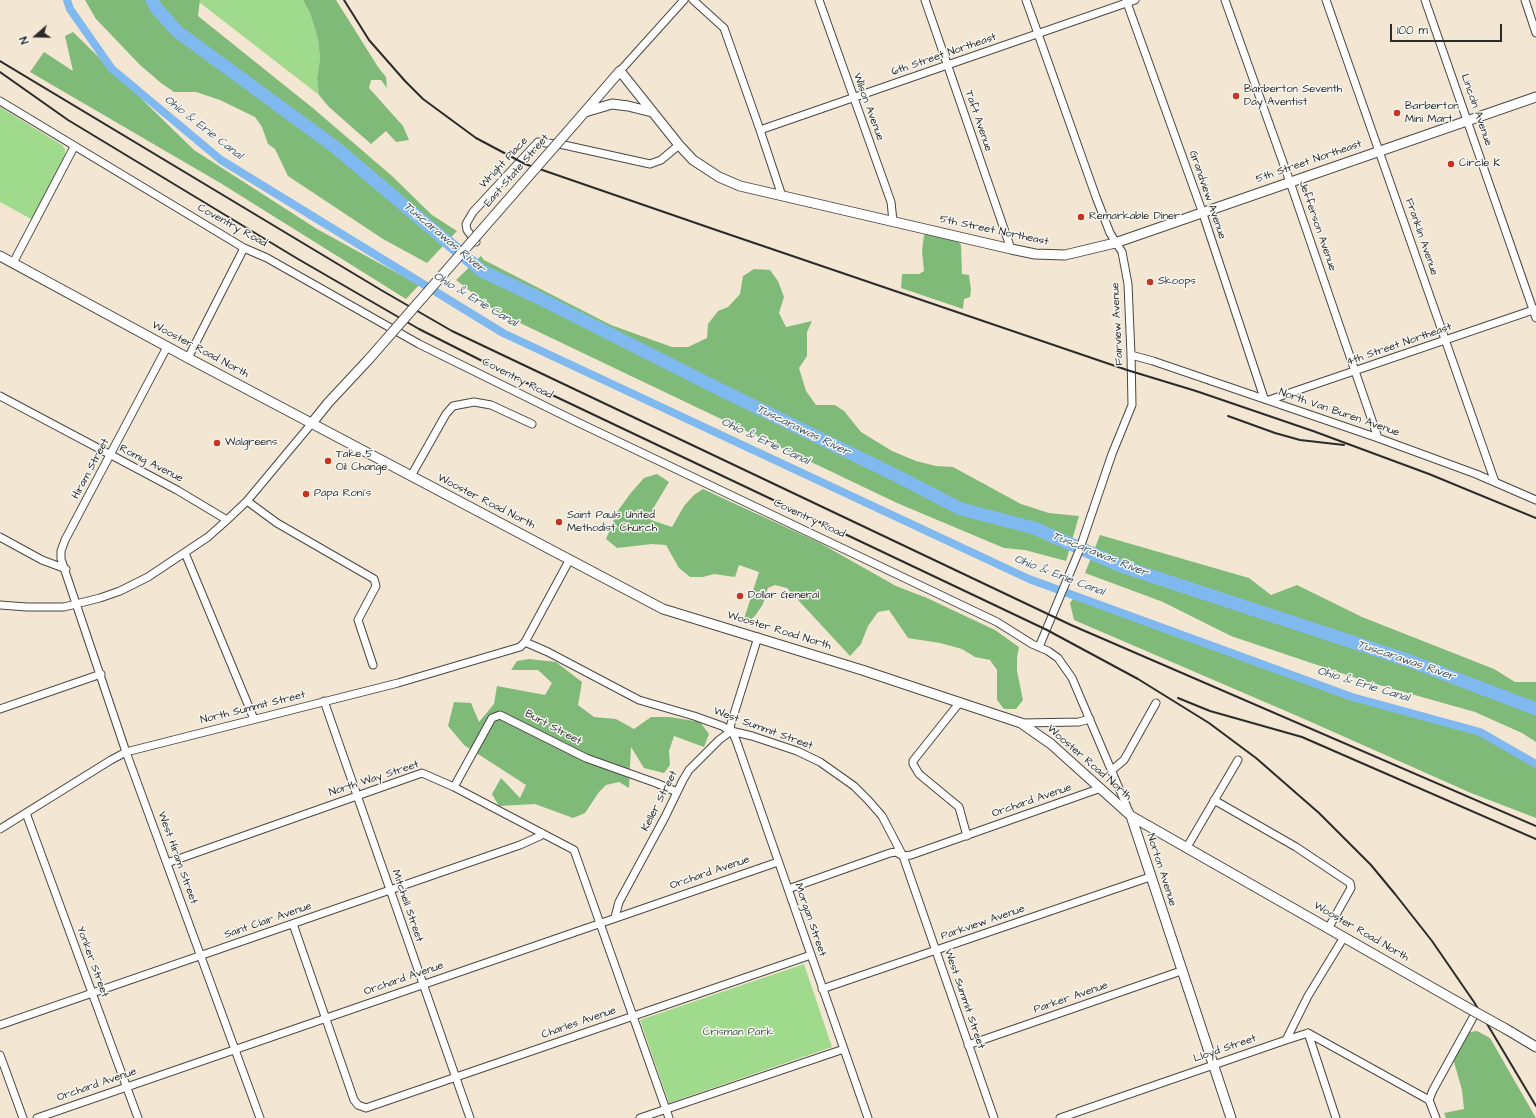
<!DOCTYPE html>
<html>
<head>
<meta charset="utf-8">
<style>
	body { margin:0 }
	#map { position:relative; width:1536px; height:1118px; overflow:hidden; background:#f3e6d2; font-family:"Architects Daughter",sans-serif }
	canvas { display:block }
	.north { position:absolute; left:16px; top:16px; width:40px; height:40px; -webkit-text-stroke:3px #f6f6f2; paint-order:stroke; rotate:250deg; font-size:11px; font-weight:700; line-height:16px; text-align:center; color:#2b2b2b }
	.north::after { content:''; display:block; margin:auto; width:14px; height:18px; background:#2b2b2b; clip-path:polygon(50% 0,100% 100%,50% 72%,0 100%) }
	.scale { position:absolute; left:1390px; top:24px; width:112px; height:18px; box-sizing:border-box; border:2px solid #2b2b2b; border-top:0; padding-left:5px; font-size:12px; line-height:14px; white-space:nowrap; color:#2b2b2b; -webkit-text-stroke:3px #f6f6f2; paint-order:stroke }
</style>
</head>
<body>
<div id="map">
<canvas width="1536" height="1118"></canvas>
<div class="north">N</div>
<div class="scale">100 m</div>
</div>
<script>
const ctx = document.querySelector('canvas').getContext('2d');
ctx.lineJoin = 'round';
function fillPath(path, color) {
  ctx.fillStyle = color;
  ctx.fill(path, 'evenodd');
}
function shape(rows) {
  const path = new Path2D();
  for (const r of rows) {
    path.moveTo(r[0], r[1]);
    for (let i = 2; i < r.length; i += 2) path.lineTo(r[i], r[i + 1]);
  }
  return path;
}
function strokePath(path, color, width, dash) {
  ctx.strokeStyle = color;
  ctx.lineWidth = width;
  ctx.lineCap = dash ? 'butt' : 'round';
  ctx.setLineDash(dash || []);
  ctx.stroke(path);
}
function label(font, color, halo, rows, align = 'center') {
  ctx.font = font + ' "Architects Daughter",sans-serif';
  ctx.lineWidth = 3;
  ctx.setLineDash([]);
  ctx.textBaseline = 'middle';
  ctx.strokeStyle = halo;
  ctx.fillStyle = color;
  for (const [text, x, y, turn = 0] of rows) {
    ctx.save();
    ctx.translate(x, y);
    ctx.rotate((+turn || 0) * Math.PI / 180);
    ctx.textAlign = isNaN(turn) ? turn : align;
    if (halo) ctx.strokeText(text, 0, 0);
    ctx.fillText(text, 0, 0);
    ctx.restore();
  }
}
const green = shape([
	[200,0,303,0,310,13,318,39,320,58,317,79,319,95,199,2],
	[0,107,62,145,65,149,65,155,33,220,0,202],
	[804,964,832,1047,669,1103,640,1020]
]);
const forest = shape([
	[85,0,200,0,198,16,314,109,392,176,432,215,457,231,427,263,383,239,288,176,275,149,268,144,262,127,255,117,220,100,196,92,174,92,161,83,140,65,96,19],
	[303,0,336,0,378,67,386,77,387,88,381,80,371,80,369,88,403,126,409,140,396,142,386,131,371,144,329,107,319,95,317,79,320,58,318,39,310,13],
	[73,32,194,150,317,229,419,285,406,299,222,184,30,72,44,52,73,71,65,36],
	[931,234,958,241,961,245,962,274,969,275,971,290,970,297,964,299,963,309,901,288,902,274,919,274,924,271,922,251,924,235],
	[481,256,484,260,611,325,672,347,688,347,707,338,708,324,718,311,728,307,740,294,743,276,754,269,770,270,778,281,784,297,779,313,786,327,812,321,807,332,807,356,799,368,806,391,816,405,835,405,844,411,861,432,892,451,916,461,936,466,953,467,1021,504,1049,513,1079,516,1066,561,1025,550,1004,548,897,503,497,312,456,280],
	[657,474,669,482,654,507,651,520,672,527,684,506,694,495,703,489,820,543,896,586,927,598,995,630,1019,647,1017,658,1017,671,1023,700,1016,709,1004,709,997,700,997,670,990,660,975,657,962,649,940,643,908,638,889,610,878,612,868,626,861,644,850,656,787,588,775,585,768,588,763,604,755,616,749,621,743,622,759,572,739,565,735,577,714,574,703,577,690,577,679,568,666,545,652,544,617,548,606,539,617,512,630,494,644,478],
	[1100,535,1249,578,1271,595,1297,585,1362,617,1494,669,1515,682,1536,682,1536,742,1522,733,1475,712,1365,681,1231,636,1163,602,1085,573],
	[1076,595,1352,697,1480,732,1536,768,1536,818,1471,793,1302,718,1074,620,1070,603],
	[529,659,556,662,582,682,578,705,594,717,616,719,634,729,651,717,670,717,700,722,709,734,704,747,674,736,669,751,670,765,664,773,644,768,631,747,629,788,619,782,606,785,599,792,585,813,573,818,535,804,499,806,492,794,501,778,520,798,526,785,464,745,448,726,454,702,471,703,479,722,494,704,497,686,545,695,552,683,538,670,511,670,517,661],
	[1477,1031,1490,1038,1536,1118,1446,1118,1444,1113,1464,1109,1462,1090,1452,1055,1464,1033]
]);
const canal = shape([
	[67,0,70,9,112,69,221,160,503,333,1029,579,1352,697,1480,732,1536,764]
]);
const river = shape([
	[152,0,157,9,178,32,335,147,482,271,537,297,715,387,897,476,961,509,1034,528,1121,566,1410,661,1536,709]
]);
const minor = shape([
	[693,0,724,28,760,130,782,196],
	[819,0,891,202,893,221],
	[925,0,1011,249],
	[1026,0,1096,197,1110,233,1122,252,1128,284,1131,355,1132,405,1112,454,1079,551,1039,647],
	[1126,0,1202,211,1264,398],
	[1225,0,1290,182,1378,438],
	[1326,0,1495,482],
	[1425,0,1536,318],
	[1525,0,1536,33],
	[620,71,684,0],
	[0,101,244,248,267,258,419,344,573,420,997,622,1032,644,1048,651,1058,658,1072,678,1130,814],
	[760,130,1135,0],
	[476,242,467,230,466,224,473,212,538,142,564,145,650,164,661,160,679,145],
	[13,263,74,147],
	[167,347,65,540,61,551,61,559,126,752,260,1118],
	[1131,355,1153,361,1378,438,1476,474,1536,500],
	[188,358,244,248],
	[0,396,177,490,227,520],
	[1269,400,1536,309],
	[411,476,446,414,453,406,474,402,491,405,532,424],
	[247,501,277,523,374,579,376,586,358,620,373,665],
	[0,537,42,560,66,569],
	[185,553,254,719],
	[0,605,27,607,64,607,100,598,120,591,148,577,208,537,227,520,247,501,312,423],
	[758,637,730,727,736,740,868,1118],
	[525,642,548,652,639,700,694,716,722,726,731,731,752,736,797,751,820,762,854,786,868,800,882,816,903,856,994,1118],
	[324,701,470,1118],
	[960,702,913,761,913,764,919,774,959,807,967,836],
	[0,709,101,674],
	[1021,723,1079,722,1090,719],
	[1112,770,1124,760,1156,703],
	[454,787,492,718,500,715,586,758,656,783,677,792],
	[1214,800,1296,847,1350,883,1351,888,1329,927],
	[26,813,138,1118],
	[0,829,111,760,126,752,398,683,520,647,525,642,570,559],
	[1187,847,1238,760],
	[167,863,422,773,454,787,574,850,669,1118],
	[788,889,890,853,896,852,903,856,911,855,1101,788],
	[615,917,619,902,665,817,683,780,689,770,719,740,731,731],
	[293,924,354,1100,358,1105,366,1108,811,955],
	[822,989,1150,877],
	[0,1025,520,845,540,836,542,833],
	[1308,1033,1429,1100],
	[1308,1033,1336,1118],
	[1286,1040,1308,1033],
	[968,1045,1181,971],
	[0,1055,23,1118],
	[37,1118,778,862],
	[640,1118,844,1049],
	[1060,1118,1286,1040,1308,996,1344,937],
	[1436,1118,1429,1100,1433,1090,1476,1012]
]);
const major = shape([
	[585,112,612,104,628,106,652,112],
	[576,122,620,71,679,145,693,160,719,177,740,186,1011,249,1035,254,1065,255,1115,243,1536,97],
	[0,256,188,358,663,609,862,670,1021,723,1051,744,1131,816,1468,1008],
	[312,423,328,403,369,359],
	[1131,816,1231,1118],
	[1506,1029,1536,1047]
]);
const rail = shape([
	[344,0,369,40,405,81,423,99,476,138,525,164,719,231,1127,370,1196,391,1313,431,1429,474,1536,518],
	[0,61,381,290,452,331,1071,625,1536,826],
	[0,72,68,120,298,259,419,329,510,375,1047,630,1138,679,1209,723,1256,758,1319,813,1371,865,1395,894,1432,941,1474,1002,1536,1106],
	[1228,416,1275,433,1300,440,1344,445],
	[1178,698,1210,711,1302,737,1536,839]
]);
const majorBridge = shape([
	[369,359,576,122],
	[1468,1008,1506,1029]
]);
const markers = [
	[1236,96,4,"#c8321e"],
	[1397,113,4,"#c8321e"],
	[1451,164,4,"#c8321e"],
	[1081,217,4,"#c8321e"],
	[1150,282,4,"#c8321e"],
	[217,443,4,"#c8321e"],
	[328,461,4,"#c8321e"],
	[306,494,4,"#c8321e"],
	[559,522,4,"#c8321e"],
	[740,596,4,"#c8321e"]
];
const streetNames = [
	["6th Street Northeast",944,55,-19],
	["Wilson Avenue",868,107,70],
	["Lincoln Avenue",1476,110,71],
	["Taft Avenue",978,121,71],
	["5th Street Northeast",1309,162,-19],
	["Wright Place",504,163,-47],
	["East State Street",517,171,-49],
	["Grandview Avenue",1207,195,71],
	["Coventry Road",232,226,29],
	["Jefferson Avenue",1317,226,71],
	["5th Street Northeast",994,231,12],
	["Franklin Avenue",1421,237,71],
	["Fairview Avenue",1118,324,-93],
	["4th Street Northeast",1399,345,-19],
	["Wooster Road North",200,350,28],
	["Coventry Road",517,379,27],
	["North Van Buren Avenue",1339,413,19],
	["Romig Avenue",151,464,27],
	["Hiram Street",91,469,-62],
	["Wooster Road North",486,502,27],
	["Coventry Road",809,519,25],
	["Wooster Road North",779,631,17],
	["North Summit Street",253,708,-14],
	["Burt Street",553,728,28],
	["West Summit Street",763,729,20],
	["Wooster Road North",1089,763,41],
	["North Way Street",374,779,-18],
	["Keller Street",660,801,-63],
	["Orchard Avenue",1032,801,-19],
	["West Hiram Street",177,858,70],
	["Norton Avenue",1161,870,72],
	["Orchard Avenue",710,873,-19],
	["Mitchell Street",407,906,71],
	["Morgan Street",810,920,71],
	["Saint Clair Avenue",268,921,-19],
	["Parkview Avenue",983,923,-19],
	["Wooster Road North",1361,932,30],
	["Yonker Street",92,962,70],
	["Orchard Avenue",404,979,-19],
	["Parker Avenue",1071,998,-19],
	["West Summit Street",964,999,71],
	["Charles Avenue",579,1023,-19],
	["Lloyd Street",1225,1049,-19],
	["Orchard Avenue",97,1085,-19]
];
const poiNames = [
	["Barberton Seventh",1244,90],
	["Day Aventist",1244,103],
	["Barberton",1405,107],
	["Mini Mart",1405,120],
	["Circle K",1459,164],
	["Remarkable Diner",1089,217],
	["Skoops",1158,282],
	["Walgreens",225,443],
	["Take 5",336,455],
	["Oil Change",336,468],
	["Papa Roni's",314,494],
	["Saint Pauls United",567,516],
	["Methodist Church",567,529],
	["Dollar General",748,596]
];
const parkNames = [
	["Crisman Park",738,1033]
];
const waterNames = [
	["Ohio & Erie Canal",203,128,38],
	["Tuscarawas River",444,238,40],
	["Ohio & Erie Canal",475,300,31],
	["Tuscarawas River",803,431,26],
	["Ohio & Erie Canal",765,442,25],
	["Tuscarawas River",1100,555,22],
	["Ohio & Erie Canal",1059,576,21],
	["Tuscarawas River",1406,661,19],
	["Ohio & Erie Canal",1363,685,17]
];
fillPath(green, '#a0da8d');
fillPath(forest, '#80ba78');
strokePath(canal, '#7fb9f0', 8);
strokePath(river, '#7fb9f0', 13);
strokePath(minor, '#494744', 9);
strokePath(major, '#494744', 11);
strokePath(minor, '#fff', 7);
strokePath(major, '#fff', 9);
strokePath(rail, '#2b2b2b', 2);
strokePath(majorBridge, '#494744', 11, []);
strokePath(majorBridge, '#fff', 9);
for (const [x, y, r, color] of markers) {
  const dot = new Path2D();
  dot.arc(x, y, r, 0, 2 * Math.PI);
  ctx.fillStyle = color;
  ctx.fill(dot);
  strokePath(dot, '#f6f6f2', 1.5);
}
label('11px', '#2b2b2b', '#f6f6f2', streetNames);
label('11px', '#2b2b2b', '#f6f6f2', poiNames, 'left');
label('11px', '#485744', '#f6f6f2', parkNames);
label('italic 12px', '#445666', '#f6f6f2', waterNames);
</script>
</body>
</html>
